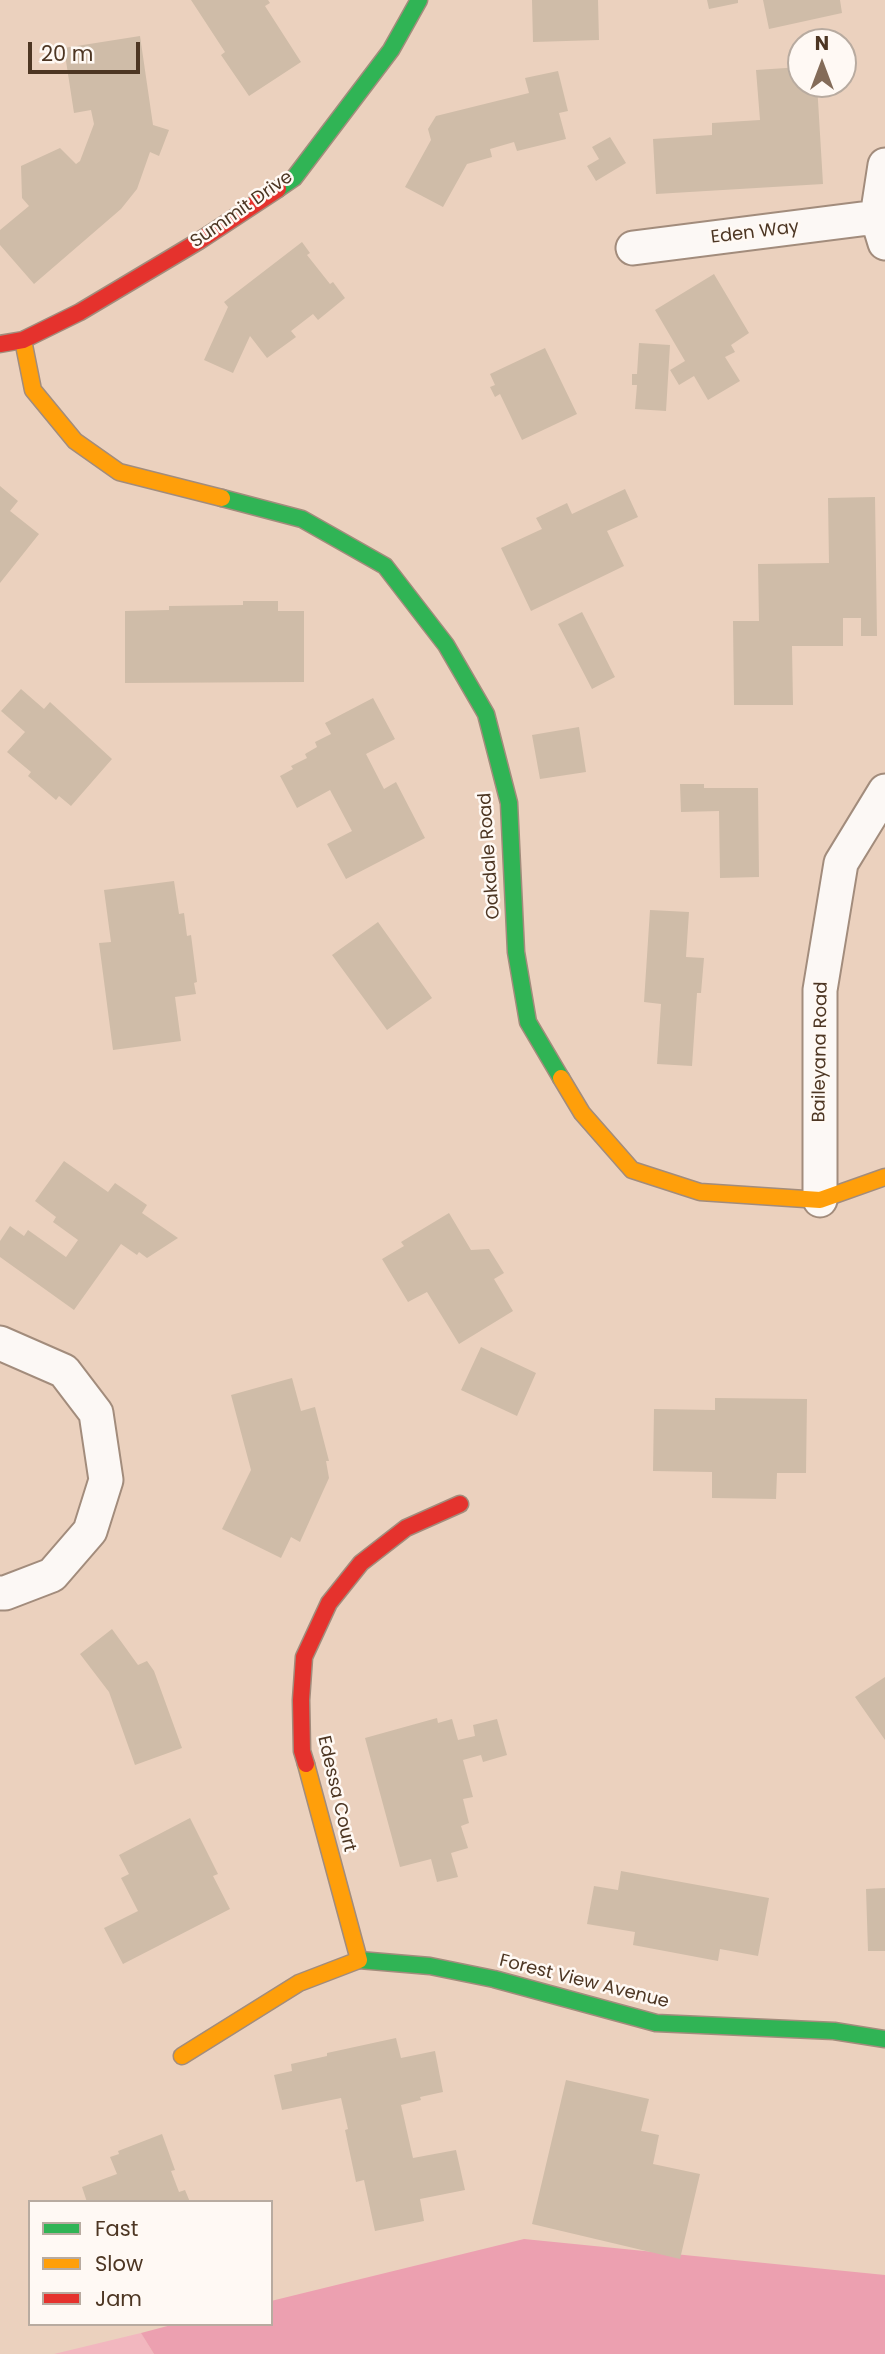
<!DOCTYPE html>
<html>
<head>
<meta charset="utf-8">
<style>
	body { margin:0 }
	#map { position:relative; width:885px; height:2354px; overflow:hidden; background:#ebd1be; font-family:Poppins,sans-serif }
	canvas { display:block }
	.legend { position:absolute; left:28px; top:2200px; width:245px; height:126px; box-sizing:border-box; background:#fff9f4; border:2px solid #b8aba0; margin:0; padding:9px 12px; list-style:none; font-size:21px; color:#4d3623 }
	.legend li { display:flex; align-items:center; gap:14px; height:35px }
	.legend b { width:35px; border:2px solid #b8aba0 }
	.north { position:absolute; left:787px; top:28px; width:70px; height:70px; box-sizing:border-box; background:#fff9f4; border:2px solid #b8aba0; border-radius:50%; rotate:0deg; font-size:19px; font-weight:700; line-height:28px; text-align:center; color:#4d3623 }
	.north::after { content:''; display:block; margin:auto; width:24px; height:32px; background:#846c59; clip-path:polygon(50% 0,100% 100%,50% 72%,0 100%) }
	.scale { position:absolute; left:28px; top:42px; width:112px; height:32px; box-sizing:border-box; border:4px solid #4d3623; border-top:0; padding-left:9px; font-size:21px; line-height:24px; white-space:nowrap; color:#4d3623; -webkit-text-stroke:5px #fff9f4; paint-order:stroke }
</style>
</head>
<body>
<div id="map">
<canvas width="885" height="2354"></canvas>
<ul class="legend">
<li><b style="height:9px;background:#30b455"></b>Fast</li>
<li><b style="height:9px;background:#ff9f0a"></b>Slow</li>
<li><b style="height:9px;background:#e5322d"></b>Jam</li>
</ul>
<div class="north">N</div>
<div class="scale">20 m</div>
</div>
<script>
const ctx = document.querySelector('canvas').getContext('2d');
ctx.lineJoin = 'round';
function fillPath(path, color) {
  ctx.fillStyle = color;
  ctx.fill(path, 'evenodd');
}
function shape(rows) {
  const path = new Path2D();
  for (const r of rows) {
    path.moveTo(r[0], r[1]);
    for (let i = 2; i < r.length; i += 2) path.lineTo(r[i], r[i + 1]);
  }
  return path;
}
function strokePath(path, color, width, dash) {
  ctx.strokeStyle = color;
  ctx.lineWidth = width;
  ctx.lineCap = dash ? 'butt' : 'round';
  ctx.setLineDash(dash || []);
  ctx.stroke(path);
}
function label(font, color, halo, rows, align = 'center') {
  ctx.font = font + ' Poppins,sans-serif';
  ctx.lineWidth = 5;
  ctx.setLineDash([]);
  ctx.textBaseline = 'middle';
  ctx.strokeStyle = halo;
  ctx.fillStyle = color;
  for (const [text, x, y, turn = 0] of rows) {
    ctx.save();
    ctx.translate(x, y);
    ctx.rotate((+turn || 0) * Math.PI / 180);
    ctx.textAlign = isNaN(turn) ? turn : align;
    if (halo) ctx.strokeText(text, 0, 0);
    ctx.fillText(text, 0, 0);
    ctx.restore();
  }
}
const green = shape([
	[141,2333,154,2354,54,2354]
]);
const forest = shape([
	[524,2239,885,2275,885,2354,154,2354,141,2333,175,2324,271,2324,271,2301]
]);
const building = shape([
	[191,0,268,0,270,3,265,6,301,62,249,96,221,55,225,52],
	[532,0,598,0,599,40,533,42],
	[707,0,738,0,738,3,709,9],
	[763,0,840,0,842,13,769,29],
	[140,36,153,125,169,130,159,156,150,152,137,189,121,209,34,284,0,245,0,230,29,206,22,198,21,166,60,148,76,164,80,161,94,124,91,110,74,113,64,48],
	[801,67,801,84,817,84,823,184,656,194,653,139,712,135,712,123,760,120,756,70],
	[558,71,568,111,559,113,566,139,517,151,514,142,490,149,492,157,467,164,443,207,405,187,431,140,428,129,436,116,529,93,525,78],
	[610,137,626,163,596,181,587,166,599,159,592,147],
	[302,242,310,253,307,255,330,284,333,282,345,298,318,320,313,314,291,331,296,337,267,358,250,336,233,373,204,360,228,307,224,302],
	[714,274,749,333,731,345,735,352,725,357,740,381,708,400,694,376,679,385,670,370,685,361,655,310],
	[639,343,670,345,666,411,635,409,637,385,632,385,632,374,637,374],
	[545,348,577,414,522,440,500,394,495,397,490,387,495,385,490,374],
	[0,486,18,501,10,511,39,534,0,583],
	[625,489,638,517,607,531,624,566,531,611,501,548,542,529,536,518,567,503,572,514],
	[875,497,877,636,861,636,861,618,843,618,843,646,792,646,793,705,734,705,733,621,759,621,758,564,829,563,828,498],
	[243,601,278,601,278,611,304,611,304,682,125,683,125,611,169,610,169,606,243,605],
	[582,612,615,677,592,689,558,624],
	[21,689,44,709,50,702,112,759,71,806,59,796,56,800,28,776,31,772,7,752,25,732,1,711],
	[373,698,395,739,366,754,384,789,396,782,425,838,346,879,327,844,352,831,330,790,297,808,280,776,293,769,291,766,307,758,305,754,317,747,315,742,331,734,325,723],
	[579,727,586,772,540,779,532,735],
	[680,784,704,784,704,788,758,788,759,877,720,878,719,811,681,812],
	[174,881,179,914,184,913,187,936,191,935,197,982,194,983,196,994,175,997,181,1041,113,1050,99,943,111,942,104,890],
	[650,910,689,912,686,957,704,958,701,993,697,993,692,1066,657,1064,661,1004,644,1002],
	[378,922,432,998,387,1030,332,955],
	[64,1161,108,1192,115,1183,147,1205,142,1213,178,1238,147,1258,139,1252,137,1255,121,1244,74,1310,0,1257,0,1241,10,1226,24,1236,28,1230,66,1257,78,1240,53,1222,56,1217,35,1201],
	[449,1213,471,1250,489,1249,504,1273,494,1279,513,1311,459,1344,427,1292,408,1302,382,1259,404,1246,401,1242],
	[481,1347,536,1373,517,1416,461,1390],
	[292,1378,301,1411,315,1407,329,1461,326,1461,329,1478,300,1542,291,1537,281,1558,222,1529,251,1470,231,1395],
	[715,1398,807,1399,806,1473,777,1473,776,1499,712,1498,712,1472,653,1471,654,1409,715,1410],
	[112,1629,138,1665,147,1661,154,1671,182,1748,135,1765,109,1692,80,1654],
	[885,1677,885,1740,855,1697],
	[437,1718,438,1723,452,1719,458,1740,475,1736,473,1725,497,1719,507,1755,483,1762,481,1755,463,1760,473,1797,463,1799,469,1823,461,1826,468,1848,451,1853,458,1877,437,1882,431,1859,400,1867,365,1738],
	[190,1818,218,1874,213,1876,230,1909,123,1964,104,1928,138,1911,121,1878,129,1874,119,1855],
	[621,1871,769,1898,758,1956,720,1949,718,1961,633,1945,635,1932,587,1924,594,1886,618,1890],
	[885,1888,885,1951,868,1951,866,1889],
	[396,2038,401,2058,435,2051,443,2092,420,2097,421,2100,401,2105,413,2158,456,2150,465,2190,420,2199,424,2221,375,2231,364,2180,356,2182,345,2130,348,2129,341,2098,282,2110,274,2075,292,2071,291,2064,327,2056,327,2053],
	[566,2080,649,2099,641,2131,659,2135,653,2164,700,2174,680,2259,532,2224],
	[162,2134,175,2170,171,2171,179,2192,185,2190,190,2202,87,2202,82,2187,117,2174,110,2157,119,2154,118,2151]
]);
const street = shape([
	[885,165,877,217,885,243],
	[633,248,877,217],
	[820,1200,820,990,841,863,885,791],
	[0,1343,64,1371,96,1413,106,1480,90,1531,52,1575,5,1593,0,1593]
]);
const fast = shape([
	[278,189,294,178,391,50,419,0],
	[222,498,302,519,385,566,446,645,486,714,509,803,516,952,528,1022,561,1078],
	[359,1960,430,1966,494,1979,656,2023,834,2031,885,2039]
]);
const slow = shape([
	[23,340,33,390,75,441,119,472,222,498],
	[561,1078,582,1113,632,1170,700,1192,820,1200,885,1177],
	[182,2056,299,1983,359,1960,306,1764]
]);
const jam = shape([
	[0,344,23,340,80,312,199,241,278,189],
	[306,1764,302,1751,301,1700,304,1657,329,1603,361,1563,406,1528,460,1504]
]);
const streetNames = [
	["Summit Drive",242,210,-35],
	["Eden Way",755,233,-7],
	["Oakdale Road",490,856,-94],
	["Baileyana Road",821,1052,-89],
	["Edessa Court",336,1794,77],
	["Forest View Avenue",584,1982,14]
];
fillPath(green, '#f2b7bf');
fillPath(forest, '#eca0b0');
fillPath(building, '#cfbca8');
strokePath(street, '#a28c7c', 37);
strokePath(fast, '#a28c7c', 19);
strokePath(slow, '#a28c7c', 19);
strokePath(jam, '#a28c7c', 19);
strokePath(street, '#fcf8f5', 33);
strokePath(fast, '#30b455', 16);
strokePath(slow, '#ff9f0a', 16);
strokePath(jam, '#e5322d', 16);
label('18px', '#4d3623', '#fff9f4', streetNames);
</script>
</body>
</html>
